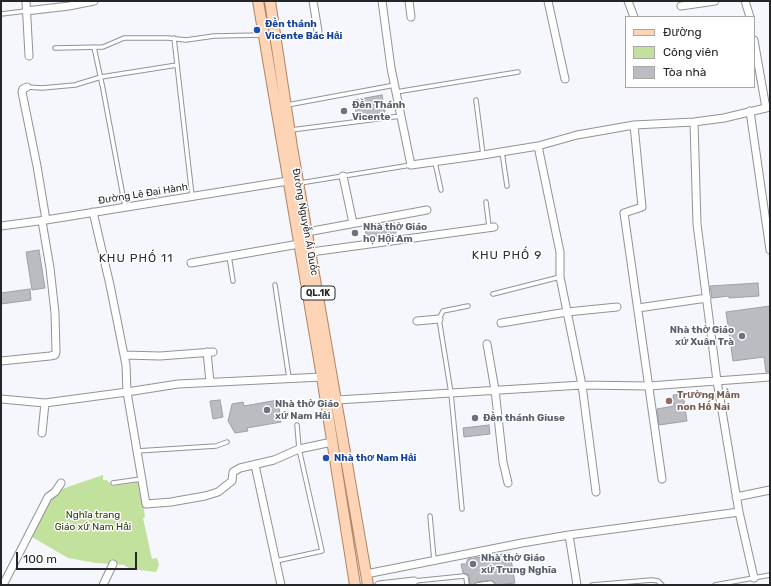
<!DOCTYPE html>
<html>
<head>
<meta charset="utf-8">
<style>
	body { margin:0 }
	#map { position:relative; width:771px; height:586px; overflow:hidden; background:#f5f7fc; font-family:Rubik,sans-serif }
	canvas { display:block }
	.frame { position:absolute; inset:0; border:2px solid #252628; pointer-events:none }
	.legend { position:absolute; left:625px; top:16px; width:130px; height:72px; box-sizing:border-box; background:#fff; border:1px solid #a8a8a9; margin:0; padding:5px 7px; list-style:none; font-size:12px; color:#252628 }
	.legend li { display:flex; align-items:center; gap:8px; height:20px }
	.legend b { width:20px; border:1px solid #a8a8a9 }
	.scale { position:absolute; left:16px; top:552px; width:121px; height:18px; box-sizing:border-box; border:2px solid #252628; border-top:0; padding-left:5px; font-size:12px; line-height:14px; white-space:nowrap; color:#252628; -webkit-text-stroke:3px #fff; paint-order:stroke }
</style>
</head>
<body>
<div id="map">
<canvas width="771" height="586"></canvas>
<div class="frame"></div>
<ul class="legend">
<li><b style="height:5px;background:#fdd4b6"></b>Đường</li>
<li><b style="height:11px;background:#c1e19c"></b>Công viên</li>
<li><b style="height:11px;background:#babcc1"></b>Tòa nhà</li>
</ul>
<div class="scale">100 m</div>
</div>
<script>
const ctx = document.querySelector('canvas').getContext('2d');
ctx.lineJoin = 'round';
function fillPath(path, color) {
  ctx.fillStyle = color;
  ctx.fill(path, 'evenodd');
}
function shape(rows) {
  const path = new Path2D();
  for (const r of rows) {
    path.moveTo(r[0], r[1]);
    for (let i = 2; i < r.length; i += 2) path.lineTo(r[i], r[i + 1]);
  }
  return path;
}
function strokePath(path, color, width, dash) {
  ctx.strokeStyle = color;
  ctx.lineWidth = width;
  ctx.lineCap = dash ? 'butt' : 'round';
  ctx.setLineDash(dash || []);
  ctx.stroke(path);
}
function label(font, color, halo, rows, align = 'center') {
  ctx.font = font + ' Rubik,sans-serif';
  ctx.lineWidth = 3;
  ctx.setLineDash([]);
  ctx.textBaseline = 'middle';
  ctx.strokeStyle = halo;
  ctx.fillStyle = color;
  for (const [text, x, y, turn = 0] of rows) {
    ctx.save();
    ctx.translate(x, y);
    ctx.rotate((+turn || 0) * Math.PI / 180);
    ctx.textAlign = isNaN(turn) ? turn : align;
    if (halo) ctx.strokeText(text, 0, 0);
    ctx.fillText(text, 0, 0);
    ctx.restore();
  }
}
const green = shape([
	[103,475,103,480,107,480,112,486,140,482,145,517,143,518,152,559,157,558,159,565,156,572,131,569,124,565,96,563,68,558,32,537,50,499,59,490]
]);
const building = shape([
	[382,95,385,112,359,116,358,112,356,112,354,100,382,95],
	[394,223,396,233,366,238,365,228,394,223],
	[39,250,45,288,32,290,26,252,39,250],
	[758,283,759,296,729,298,729,296,712,298,710,286,758,283],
	[30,289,31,300,1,304,1,293,30,289],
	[770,306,770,372,766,372,764,357,733,361,726,312,770,306],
	[683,394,687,421,659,425,657,409,674,406,673,395,683,394],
	[220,400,223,417,213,419,210,401,220,400],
	[278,400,281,422,247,428,248,431,235,433,228,421,232,404,243,402,244,406,278,400],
	[489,425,490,434,464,437,463,428,489,425],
	[510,553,515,583,496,585,493,581,491,580,477,582,474,585,470,585,469,575,463,573,461,564,466,564,468,559,510,553]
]);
const lane = shape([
	[1,14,26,11],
	[174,38,192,196],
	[94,47,103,89,125,207],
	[55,48,103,47,124,38,168,38,186,40,214,36,262,35],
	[27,87,42,88,75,85,101,77,177,65],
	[396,92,518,72],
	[476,100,483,155],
	[287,105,395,85],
	[291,130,401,116],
	[502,152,507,186],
	[435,162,441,190],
	[300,183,411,165],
	[486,202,489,227],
	[229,256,233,281],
	[275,285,289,378],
	[493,294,560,277],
	[137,451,216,446,227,442],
	[113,483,141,479],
	[462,509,451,393,439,319,443,311,468,306],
	[430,516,434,560],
	[276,561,322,551,299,449,297,425],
	[414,581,464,576,466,577,467,585],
	[477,585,491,583,493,585],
	[592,585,652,580,658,581,662,585],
	[715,585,770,575]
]);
const street = shape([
	[26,1,29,56],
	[313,1,318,31],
	[382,1,391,68,411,165,483,155,538,146,577,135,634,125,694,122,724,118,770,107],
	[409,1,411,17],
	[548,1,565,79],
	[628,1,634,17],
	[745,1,750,17],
	[681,6,715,1],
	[26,11,69,6,94,1],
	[754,40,766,108],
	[27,87,23,89,22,92,37,166,46,220],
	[750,111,770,250],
	[694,122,697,224,717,381,739,512,754,578],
	[634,125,642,207,624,213,662,479],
	[538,146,560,252,560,277,582,385,596,492],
	[343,176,353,223],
	[93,212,110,285,126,365,127,392,146,504,171,502,205,496,218,492,232,481,233,472,240,468,274,460,299,449,332,442],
	[1,226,46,220,288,181],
	[307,232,427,210],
	[311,252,494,227],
	[191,263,299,244],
	[638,308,707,298],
	[417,321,439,319],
	[501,323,567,312,617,307],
	[487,344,495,390,503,462,508,483],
	[207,352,210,382],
	[124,355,160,356,213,352],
	[1,361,50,356,55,355,56,352,55,313,50,268,42,221],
	[1,399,45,403,127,392,178,384,322,377],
	[337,400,582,385,649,386,770,377],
	[42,433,45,403],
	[255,465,281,585],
	[736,497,770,490],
	[569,535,577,585],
	[366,574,522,543,569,535,739,512],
	[3,585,48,497,55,492,61,483],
	[103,585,113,564],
	[379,585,414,581]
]);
const primary = shape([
	[258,1,322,377,355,585],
	[270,1,292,147,368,585]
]);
const markers = [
	[257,30,4,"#1a4fb4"],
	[344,111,4,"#6b7280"],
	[355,233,4,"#6b7280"],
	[742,336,4,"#6b7280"],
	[669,401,4,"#8d6e63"],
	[267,410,4,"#6b7280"],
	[475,418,4,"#6b7280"],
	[326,458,4,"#1a4fb4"],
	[473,564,4,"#6b7280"]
];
const shields = [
	[318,293,34]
];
const shieldNames = [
	["QL.1K",318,293]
];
const transitNames = [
	["Đền thánh",265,24],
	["Vicente Bác Hải",265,36],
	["Nhà thơ Nam Hải",334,458]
];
const worshipNames = [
	["Đền Thánh",352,105],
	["Vicente",352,117],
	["Nhà thờ Giáo",363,227],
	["họ Hội Am",363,239],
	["Nhà thờ Giáo",734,330,"right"],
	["xứ Xuân Trà",734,342,"right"],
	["Nhà thờ Giáo",275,404],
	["xứ Nam Hải",275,416],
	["Đền thánh Giuse",483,418],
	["Nhà thờ Giáo",481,558],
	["xứ Trung Nghĩa",481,570]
];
const streetNames = [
	["Đường Lê Đại Hành",143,194,-9],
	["Đường Nguyễn Ái Quốc",305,222,80]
];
const educationNames = [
	["Trường Mầm",677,395],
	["non Hố Nai",677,407]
];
const parkNames = [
	["Nghĩa trang",93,515],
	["Giáo xứ Nam Hải",93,527]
];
const quarterNames = [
	["KHU PHỐ 9",507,256],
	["KHU PHỐ 11",136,259]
];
fillPath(green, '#c1e19c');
fillPath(building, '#babcc1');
strokePath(building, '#9ea0a4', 1);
strokePath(lane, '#919397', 5.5);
strokePath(street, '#919397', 9);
strokePath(primary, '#b18564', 12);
strokePath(lane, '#fff', 3.5);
strokePath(street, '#fff', 7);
strokePath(primary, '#fdd4b6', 10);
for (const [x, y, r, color] of markers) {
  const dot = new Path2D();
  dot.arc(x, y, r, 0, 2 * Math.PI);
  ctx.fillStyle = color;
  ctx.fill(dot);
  strokePath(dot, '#fff', 1.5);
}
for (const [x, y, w] of shields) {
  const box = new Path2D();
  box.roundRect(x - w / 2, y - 7, w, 14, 3);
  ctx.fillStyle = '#fff';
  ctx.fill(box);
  strokePath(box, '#252628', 1);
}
label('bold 9px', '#252628', null, shieldNames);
label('bold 10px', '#164399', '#fff', transitNames, 'left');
label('bold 10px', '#5b616d', '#fff', worshipNames, 'left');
label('10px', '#252628', '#fff', streetNames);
label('bold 10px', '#785e54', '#fff', educationNames, 'left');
label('10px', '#263d00', '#fff', parkNames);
ctx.letterSpacing = '1px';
label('12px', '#2e3033', '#fff', quarterNames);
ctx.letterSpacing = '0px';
</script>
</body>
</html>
